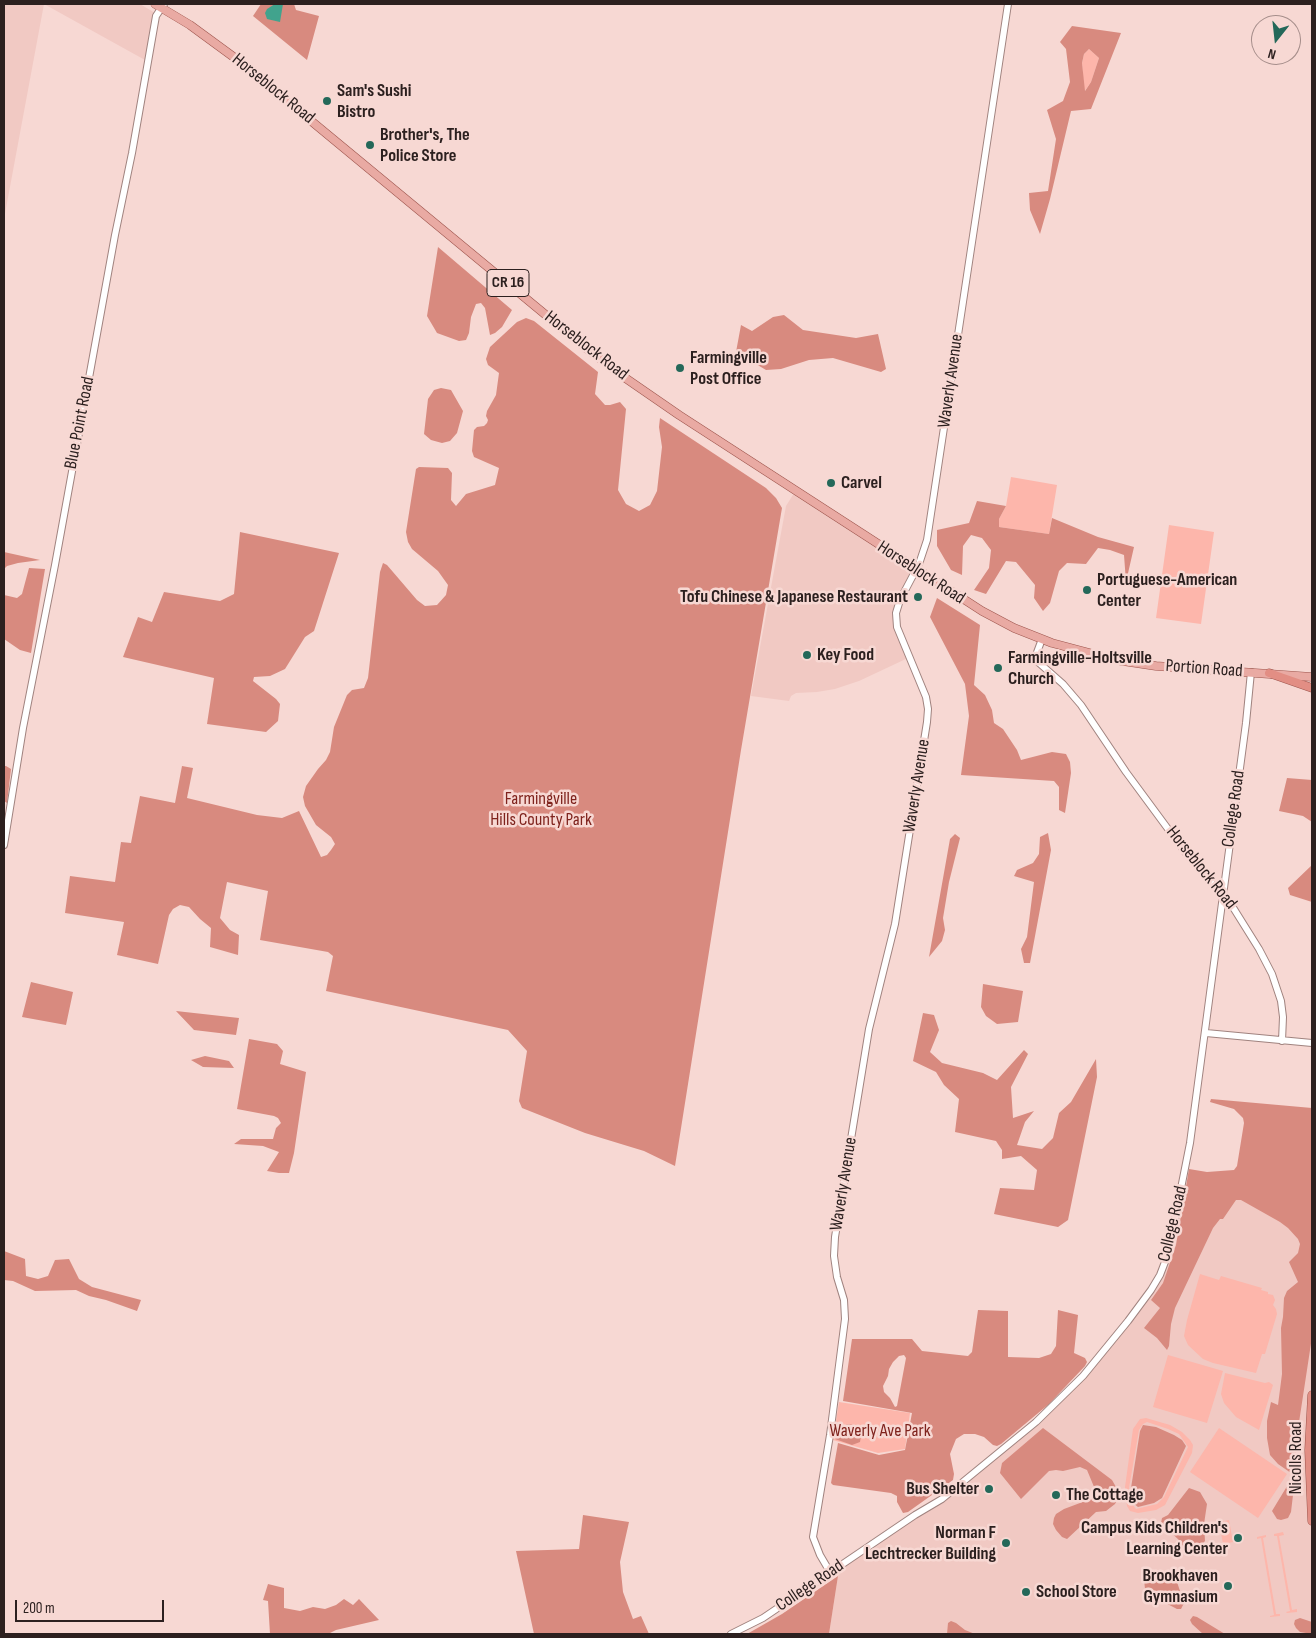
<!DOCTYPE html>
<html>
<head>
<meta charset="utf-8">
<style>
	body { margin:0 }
	#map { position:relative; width:1316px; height:1638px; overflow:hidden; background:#f7d8d3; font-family:"Sofia Sans Condensed",sans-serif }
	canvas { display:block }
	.frame { position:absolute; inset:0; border:5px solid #2c201f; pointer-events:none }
	.north { position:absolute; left:1251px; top:15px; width:50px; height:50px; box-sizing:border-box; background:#f7d8d3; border:1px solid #a68e8b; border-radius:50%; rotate:196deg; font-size:14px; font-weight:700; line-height:20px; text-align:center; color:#2c201f }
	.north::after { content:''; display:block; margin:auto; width:18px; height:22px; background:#246859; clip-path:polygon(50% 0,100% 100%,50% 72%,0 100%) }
	.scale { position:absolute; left:15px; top:1600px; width:149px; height:22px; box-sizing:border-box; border:2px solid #2c201f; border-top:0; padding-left:6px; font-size:15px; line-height:18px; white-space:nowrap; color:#2c201f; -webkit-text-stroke:4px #f7d8d3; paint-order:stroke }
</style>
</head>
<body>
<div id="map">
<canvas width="1316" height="1638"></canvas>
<div class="frame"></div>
<div class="north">N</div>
<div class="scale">200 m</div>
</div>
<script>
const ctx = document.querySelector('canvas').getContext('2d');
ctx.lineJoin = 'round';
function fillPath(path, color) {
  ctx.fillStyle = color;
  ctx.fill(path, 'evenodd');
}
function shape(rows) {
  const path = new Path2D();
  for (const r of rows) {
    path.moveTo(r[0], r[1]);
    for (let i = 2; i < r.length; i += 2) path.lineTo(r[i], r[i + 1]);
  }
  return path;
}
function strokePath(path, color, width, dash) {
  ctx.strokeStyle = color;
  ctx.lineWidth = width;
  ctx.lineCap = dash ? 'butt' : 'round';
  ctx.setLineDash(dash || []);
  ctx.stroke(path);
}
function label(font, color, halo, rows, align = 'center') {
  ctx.font = font + ' "Sofia Sans Condensed",sans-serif';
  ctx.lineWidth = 5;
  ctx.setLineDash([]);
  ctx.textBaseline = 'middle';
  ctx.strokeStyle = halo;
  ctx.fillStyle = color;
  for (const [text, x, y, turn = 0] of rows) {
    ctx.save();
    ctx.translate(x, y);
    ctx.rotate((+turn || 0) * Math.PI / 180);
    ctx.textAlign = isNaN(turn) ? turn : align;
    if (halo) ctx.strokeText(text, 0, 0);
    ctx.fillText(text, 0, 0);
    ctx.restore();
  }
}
const built = shape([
	[4,4,140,4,155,13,145,60,44,4,4,219],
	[796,490,917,570,896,613,908,658,859,681,835,689,817,692,796,693,791,696,789,701,751,696,786,506],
	[1181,1186,1312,1202,1312,1634,829,1634,838,1576,836,1568,942,1499,1036,1422,1083,1376,1160,1275]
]);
const green = shape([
	[1089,49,1099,58,1091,82,1084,92,1082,63,1084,54],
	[1011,477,1057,485,1049,534,999,527,999,519,1006,506],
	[1169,525,1214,532,1201,624,1156,618],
	[1200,1274,1219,1280,1221,1276,1262,1288,1261,1290,1268,1292,1268,1294,1273,1295,1275,1300,1273,1305,1276,1309,1277,1314,1265,1354,1262,1354,1256,1373,1213,1363,1203,1359,1188,1345,1184,1336,1187,1320],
	[1168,1355,1223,1371,1207,1423,1153,1407],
	[1225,1373,1265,1383,1269,1382,1273,1385,1259,1430,1236,1417,1224,1403,1221,1394],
	[839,1402,910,1413,905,1449,878,1453,833,1440],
	[1146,1418,1170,1425,1182,1432,1190,1440,1193,1445,1192,1453,1165,1505,1156,1510,1138,1513,1130,1511,1127,1506,1125,1487,1133,1429,1140,1419],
	[1147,1422,1168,1429,1179,1434,1188,1447,1164,1497,1157,1504,1136,1509,1132,1504,1129,1488,1139,1430,1143,1424],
	[1219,1428,1287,1474,1258,1518,1190,1472],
	[1229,1520,1233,1542,1223,1544,1219,1522],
	[1283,1532,1284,1535,1279,1536,1292,1610,1297,1609,1297,1612,1287,1613,1286,1612,1290,1611,1277,1536,1274,1536,1274,1534],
	[1266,1535,1266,1537,1263,1538,1276,1614,1280,1614,1280,1616,1270,1617,1270,1616,1274,1615,1261,1538,1257,1539,1257,1537]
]);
const forest = shape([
	[261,4,294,4,296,10,319,16,307,60,253,16],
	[1072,26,1121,33,1091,109,1071,111,1050,199,1040,234,1030,210,1029,193,1048,191,1056,139,1047,110,1063,101,1070,82,1066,49,1060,42],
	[1089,49,1099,58,1091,82,1085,91,1082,63,1084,54],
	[438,247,512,310,502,327,495,333,490,335,485,308,481,303,476,304,471,317,469,333,466,340,459,341,437,333,427,316],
	[784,315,803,330,856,338,878,334,886,369,881,372,833,358,809,360,781,369,766,370,736,352,741,325,752,331,773,317],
	[526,318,534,321,598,372,595,394,605,405,610,405,620,402,626,409,618,490,626,504,639,511,650,505,657,491,662,447,659,427,660,418,766,488,776,498,782,508,741,750,675,1166,644,1151,585,1133,522,1108,519,1101,527,1051,508,1030,326,991,333,956,328,952,260,940,268,891,227,882,220,918,230,930,239,935,238,955,210,947,211,928,200,919,189,907,180,905,173,909,169,915,158,964,117,955,124,922,65,913,70,876,115,882,121,842,131,843,140,796,175,803,182,766,193,768,187,798,257,815,282,818,299,811,321,857,327,855,331,850,335,844,331,837,316,825,305,806,303,797,306,786,318,769,326,760,330,752,334,727,347,695,352,690,364,688,368,678,380,572,383,563,387,565,417,600,425,606,437,605,446,595,448,585,438,571,412,549,408,542,406,532,416,469,419,467,448,468,452,473,451,500,456,506,466,494,495,485,499,468,474,457,472,451,474,430,477,427,484,426,487,423,488,420,486,416,487,411,496,395,499,373,488,365,486,359,490,347,517,322],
	[441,388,451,390,463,411,457,433,450,441,442,443,431,440,424,434,428,399,434,390],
	[977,501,1006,506,999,519,999,527,1049,534,1052,518,1098,537,1134,547,1126,582,1124,555,1110,550,1098,548,1086,564,1067,563,1059,571,1050,603,1043,611,1034,598,1035,585,1016,562,1006,561,986,594,974,590,989,568,991,550,982,538,971,535,963,546,962,575,951,570,937,546,937,530,969,523],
	[240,532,339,553,314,631,305,637,285,669,270,676,254,677,253,681,276,699,280,704,278,721,266,732,207,724,214,678,123,657,138,617,152,622,164,592,220,601,234,594],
	[4,552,40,560,18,563,7,566,4,569],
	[29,568,45,569,31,653,20,650,4,639,4,595,17,598,22,594],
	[937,598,980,625,974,685,985,695,992,710,994,723,1003,729,1017,750,1021,760,1052,752,1066,754,1070,762,1071,773,1065,813,1059,810,1059,787,1054,781,961,775,969,716,965,684,930,617],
	[4,766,6,766,11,769,7,803,4,801],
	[1287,778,1312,780,1312,822,1303,816,1279,811],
	[1048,833,1051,850,1030,963,1024,963,1021,949,1027,937,1034,882,1014,876,1017,870,1033,863,1039,854,1040,837],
	[955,834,960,838,949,882,943,918,945,930,942,941,929,957,950,839],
	[1312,865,1312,902,1290,895,1288,888],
	[31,982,73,992,66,1025,22,1017],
	[983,984,1023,991,1018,1022,997,1024,986,1016,981,1007],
	[176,1011,239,1018,236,1035,194,1030],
	[923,1013,934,1015,939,1030,930,1052,942,1063,983,1073,997,1080,1024,1050,1028,1054,1011,1087,1013,1118,1034,1111,1025,1122,1017,1145,1042,1149,1053,1138,1059,1113,1071,1102,1096,1059,1097,1077,1068,1220,1058,1227,994,1214,1000,1188,1034,1190,1037,1170,1021,1156,1002,1159,1002,1150,996,1141,955,1132,959,1099,944,1085,936,1072,913,1061],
	[249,1039,277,1044,283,1051,280,1064,306,1072,294,1153,289,1173,279,1173,267,1171,279,1152,263,1146,234,1144,241,1139,273,1139,276,1128,281,1123,278,1118,274,1116,237,1109],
	[205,1056,229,1061,234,1068,203,1067,191,1060],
	[1211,1099,1312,1108,1312,1337,1296,1442,1295,1478,1291,1512,1288,1518,1281,1520,1277,1519,1272,1511,1292,1478,1291,1473,1278,1464,1270,1455,1267,1438,1267,1421,1271,1402,1278,1405,1282,1374,1281,1328,1283,1317,1284,1298,1287,1291,1298,1282,1289,1262,1298,1253,1300,1244,1298,1239,1288,1228,1280,1222,1241,1200,1236,1200,1223,1219,1220,1219,1213,1228,1175,1308,1171,1324,1169,1346,1167,1350,1157,1338,1144,1328,1160,1308,1151,1300,1163,1283,1176,1245,1189,1169,1207,1172,1234,1170,1237,1166,1244,1123,1243,1118,1234,1109,1210,1102],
	[4,1251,25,1259,26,1276,38,1279,48,1276,55,1260,69,1259,79,1279,92,1287,141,1300,137,1311,106,1300,89,1296,76,1290,35,1291,13,1281,4,1280],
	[978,1310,1008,1311,1008,1357,1039,1358,1051,1354,1056,1346,1058,1310,1078,1315,1074,1353,1085,1358,1087,1362,1085,1366,1049,1404,1001,1444,997,1446,993,1445,984,1437,975,1434,964,1434,956,1439,950,1454,954,1474,953,1480,908,1512,903,1513,897,1502,897,1496,891,1493,833,1485,831,1483,838,1443,879,1455,905,1450,912,1413,843,1401,852,1339,912,1339,922,1351,968,1356,972,1352],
	[904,1355,906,1358,897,1406,895,1407,890,1398,884,1392,883,1386,888,1376,889,1369,893,1362,899,1356],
	[848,1424,859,1426,862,1430,860,1442,852,1445,835,1439,841,1427],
	[1143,1425,1156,1427,1174,1435,1182,1440,1186,1446,1162,1498,1154,1503,1138,1507,1133,1503,1131,1488,1140,1431],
	[1043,1428,1112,1480,1116,1487,1118,1498,1115,1504,1106,1511,1096,1512,1067,1539,1062,1537,1056,1530,1053,1524,1054,1518,1056,1514,1064,1509,1096,1497,1097,1494,1087,1470,1080,1467,1063,1471,1056,1470,1049,1471,1021,1499,1000,1473,1002,1463],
	[1189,1488,1200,1492,1207,1504,1204,1524,1205,1541,1196,1551,1190,1554,1184,1550,1180,1541,1161,1523,1162,1518,1168,1515],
	[583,1515,629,1522,620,1562,623,1592,633,1619,641,1616,649,1634,534,1634,516,1551,579,1549],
	[1165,1571,1170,1573,1177,1582,1184,1603,1181,1609,1177,1609,1156,1598,1145,1589,1144,1579,1147,1576],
	[838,1576,829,1634,747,1634,782,1614],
	[268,1584,284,1588,284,1608,300,1611,313,1607,325,1609,336,1605,344,1599,353,1605,359,1599,379,1620,336,1630,328,1634,270,1634,268,1601,263,1600],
	[1193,1616,1197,1617,1225,1634,1203,1634,1192,1624,1190,1620],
	[1300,1618,1312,1622,1312,1634,1300,1632,1296,1628,1294,1624,1295,1620],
	[951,1621,956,1623,965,1630,975,1634,947,1634,948,1623]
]);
const water = shape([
	[275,4,283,4,280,22,267,19,265,13,267,9]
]);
const tertiary = shape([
	[1042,639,1036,655,1038,662,1063,684,1081,705,1126,772,1185,852,1234,909,1259,949,1272,974,1281,1001,1283,1017,1282,1041],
	[4,845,23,728,55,565,115,235,132,153,156,16,164,4],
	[1206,1033,1312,1043],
	[830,1572,820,1555,813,1537,830,1435,845,1319,844,1300,837,1277,834,1256,835,1237,869,1029,895,924,927,722,928,709,926,697,897,627,896,613,900,600,919,564,927,540,1008,4],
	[731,1634,763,1618,915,1515,942,1499,1036,1422,1083,1376,1128,1321,1151,1290,1160,1275,1168,1254,1190,1143,1246,723,1251,672]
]);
const primary = shape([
	[155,4,190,25,235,58,587,349,621,375,679,415,982,611,1014,628,1052,643,1116,660,1156,666,1312,677]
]);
const trunk = shape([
	[1269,673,1312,688],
	[1312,1395,1309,1450,1312,1521]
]);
const markers = [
	[327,101,5,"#246859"],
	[370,145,5,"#246859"],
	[680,368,5,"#246859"],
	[831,483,5,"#246859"],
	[1087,590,5,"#246859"],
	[918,597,5,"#246859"],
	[807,655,5,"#246859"],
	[998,668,5,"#246859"],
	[989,1489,5,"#246859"],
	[1056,1495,5,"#246859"],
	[1238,1538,5,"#246859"],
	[1006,1543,5,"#246859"],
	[1228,1586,5,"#246859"],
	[1026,1592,5,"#246859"]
];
const shields = [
	[508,283,42]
];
const shieldNames = [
	["CR 16",508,283]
];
const streetNames = [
	["Horseblock Road",273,89,39],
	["Horseblock Road",586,346,38],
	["Waverly Avenue",951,381,-82],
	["Blue Point Road",80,423,-79],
	["Horseblock Road",921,573,33],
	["Portion Road",1204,669,4],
	["Waverly Avenue",917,786,-81],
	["College Road",1234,809,-82],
	["Horseblock Road",1201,868,51],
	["Waverly Avenue",844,1184,-81],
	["College Road",1173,1224,-77],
	["Nicolls Road",1296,1458,-90],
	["College Road",810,1586,-34]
];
const poiNames = [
	["Sam's Sushi",337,91],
	["Bistro",337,112],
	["Brother's, The",380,135],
	["Police Store",380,156],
	["Farmingville",690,358],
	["Post Office",690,379],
	["Carvel",841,483],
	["Portuguese-American",1097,580],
	["Center",1097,601],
	["Tofu Chinese & Japanese Restaurant",908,597,"right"],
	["Key Food",817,655],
	["Farmingville-Holtsville",1008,658],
	["Church",1008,679],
	["Bus Shelter",979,1489,"right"],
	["The Cottage",1066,1495],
	["Campus Kids Children's",1228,1528,"right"],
	["Learning Center",1228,1549,"right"],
	["Norman F",996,1533,"right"],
	["Lechtrecker Building",996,1554,"right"],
	["Brookhaven",1218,1576,"right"],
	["Gymnasium",1218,1597,"right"],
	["School Store",1036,1592]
];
const parkNames = [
	["Farmingville",541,799],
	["Hills County Park",541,820],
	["Waverly Ave Park",880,1431]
];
fillPath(built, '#f1c9c3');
fillPath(green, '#fdb6ab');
fillPath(forest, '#d88a7f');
fillPath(water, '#41a38d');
strokePath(tertiary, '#a0837f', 8);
strokePath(primary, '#9d554d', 9);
strokePath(trunk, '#9d554d', 9);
strokePath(tertiary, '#fff', 6);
strokePath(primary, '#e9aaa3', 8);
strokePath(trunk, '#e28e84', 8);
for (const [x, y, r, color] of markers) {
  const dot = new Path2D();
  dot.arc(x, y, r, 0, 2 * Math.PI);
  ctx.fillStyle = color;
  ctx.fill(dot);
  strokePath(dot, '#f7d8d3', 2);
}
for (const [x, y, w] of shields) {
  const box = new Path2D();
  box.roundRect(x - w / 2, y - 13.5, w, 27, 4);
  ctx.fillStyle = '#f7d8d3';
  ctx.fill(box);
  strokePath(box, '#2c201f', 1);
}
label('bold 16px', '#2c201f', null, shieldNames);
label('18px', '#2c201f', '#f7d8d3', streetNames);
label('bold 18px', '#2c201f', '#f7d8d3', poiNames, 'left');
label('18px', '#7f231d', '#f7d8d3', parkNames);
</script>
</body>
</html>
